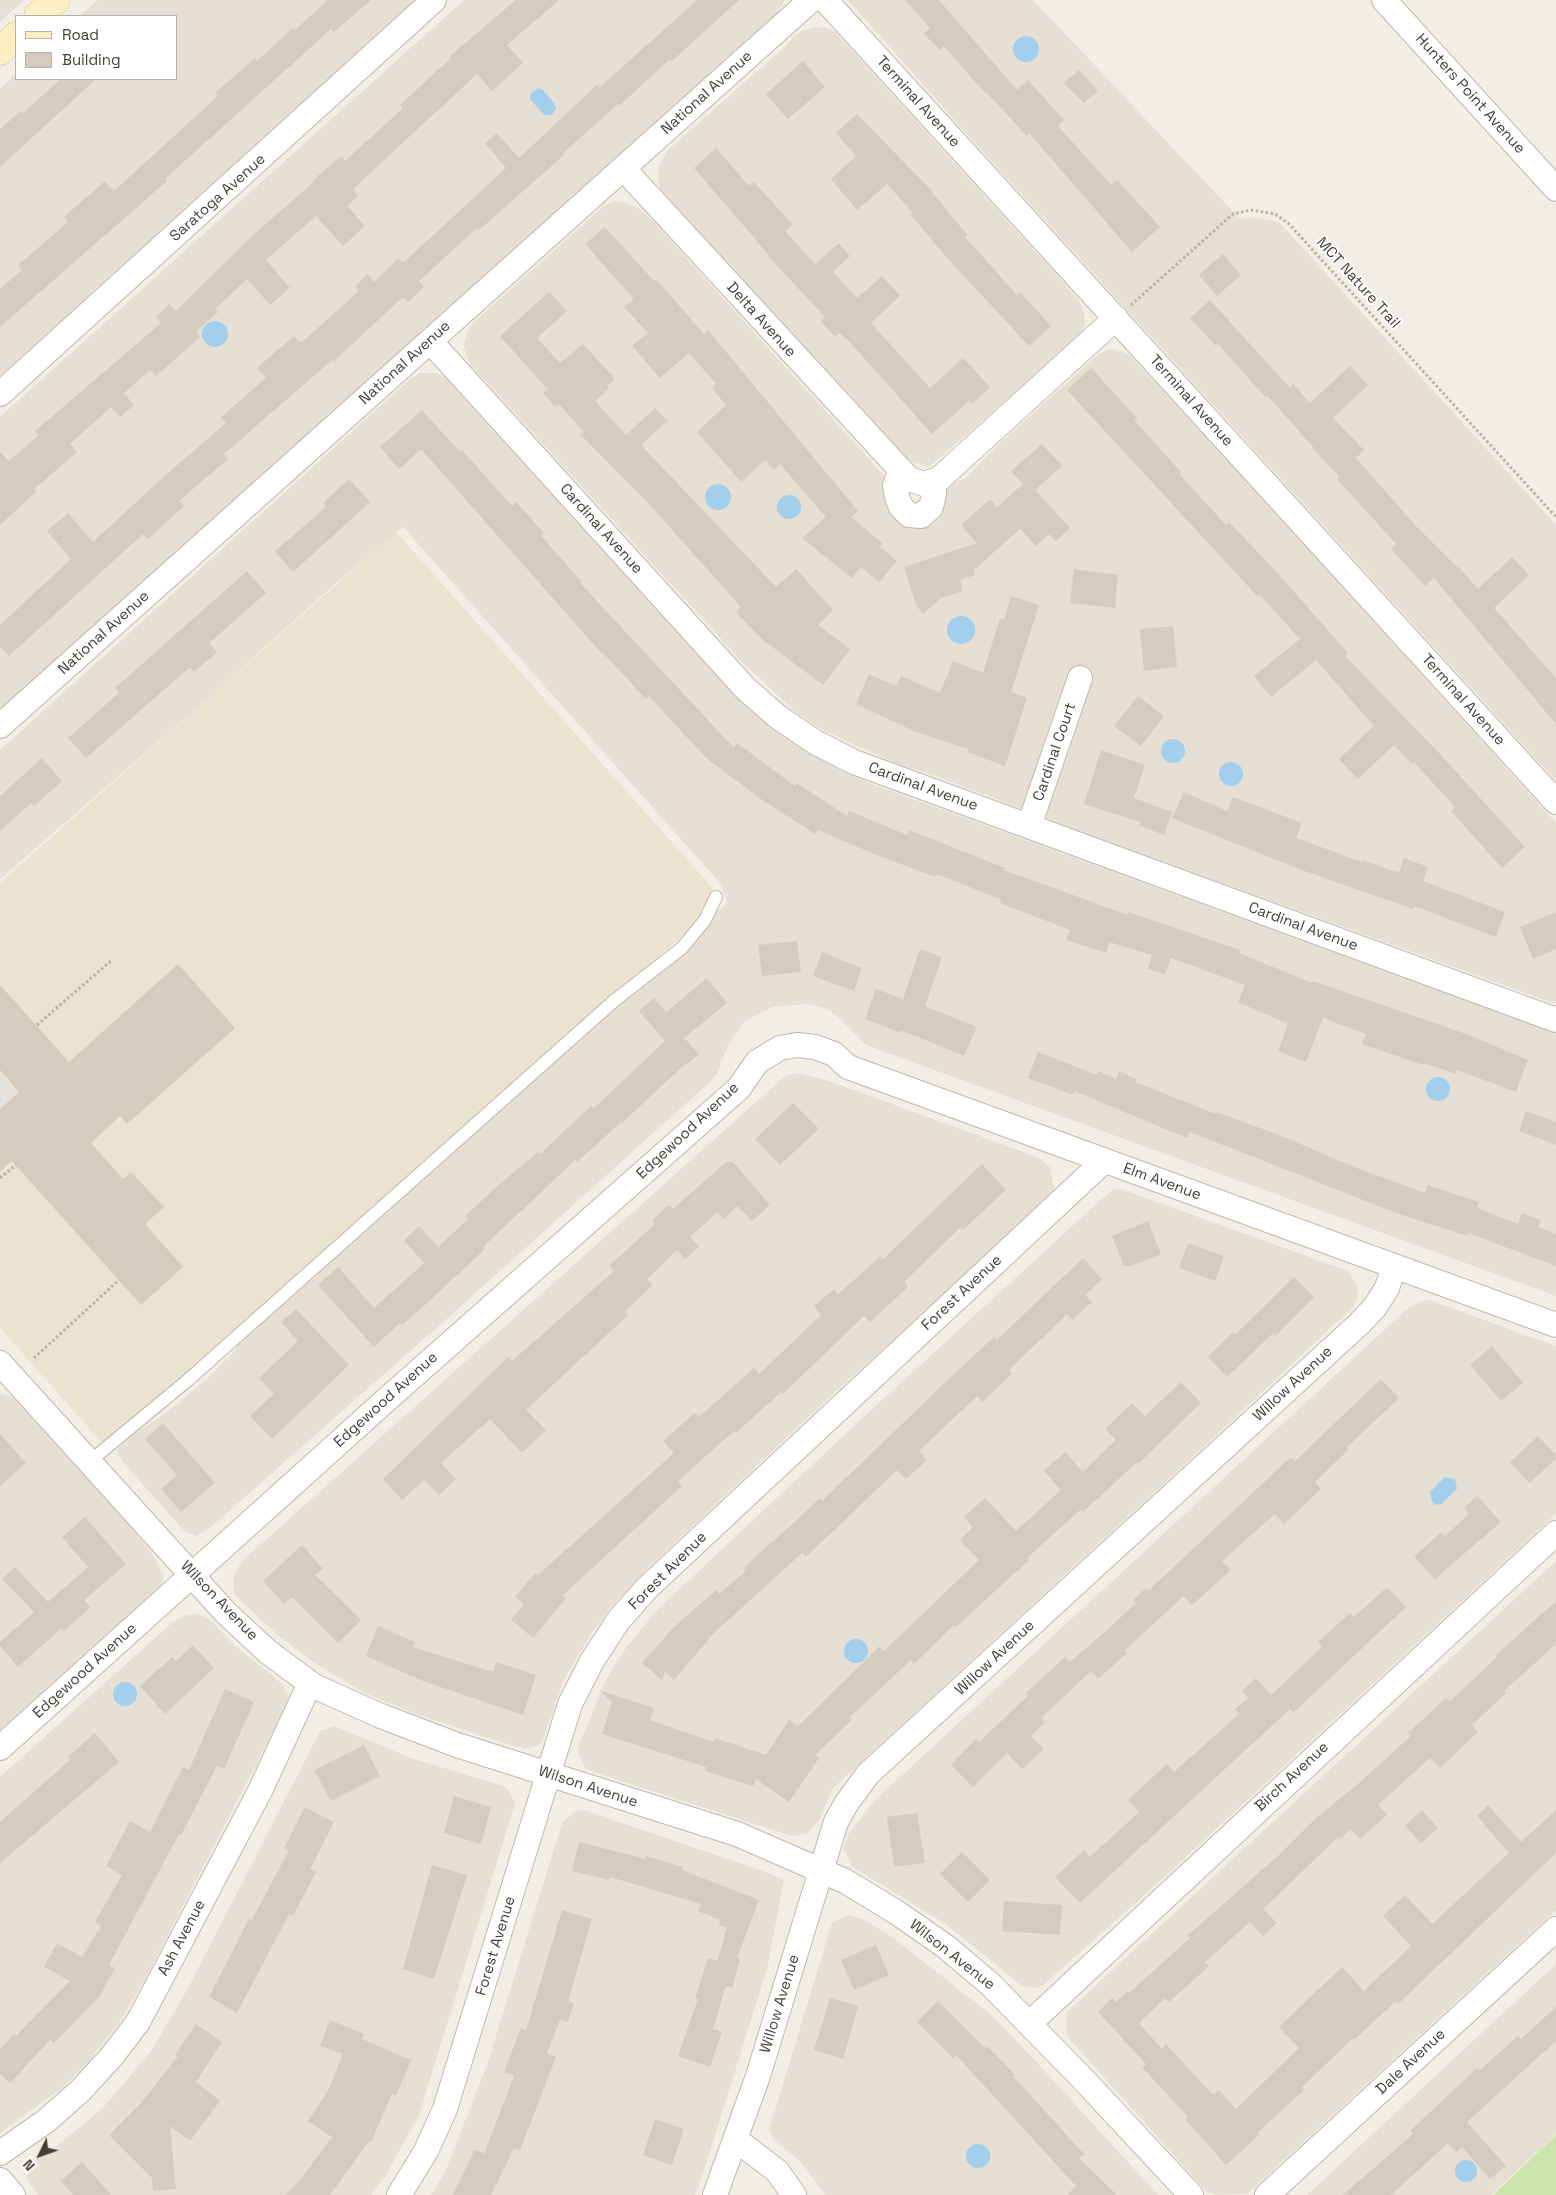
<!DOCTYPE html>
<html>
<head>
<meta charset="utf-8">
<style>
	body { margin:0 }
	#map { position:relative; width:1556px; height:2195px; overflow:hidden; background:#f2eee5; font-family:"Space Grotesk",sans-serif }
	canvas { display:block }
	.legend { position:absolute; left:15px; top:15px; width:162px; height:65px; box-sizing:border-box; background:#fff; border:1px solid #b4b2ae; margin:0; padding:6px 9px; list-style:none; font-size:15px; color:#443e35 }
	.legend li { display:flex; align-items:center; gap:10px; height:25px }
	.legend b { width:25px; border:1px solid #b4b2ae }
	.north { position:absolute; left:15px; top:2130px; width:50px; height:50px; -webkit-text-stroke:4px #fff; paint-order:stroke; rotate:228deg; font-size:14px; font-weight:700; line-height:20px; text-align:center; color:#443e35 }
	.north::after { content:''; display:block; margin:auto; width:18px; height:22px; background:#443e35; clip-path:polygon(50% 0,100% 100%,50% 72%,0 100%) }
</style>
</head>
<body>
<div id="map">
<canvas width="1556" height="2195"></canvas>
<ul class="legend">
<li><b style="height:6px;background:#fceec5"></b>Road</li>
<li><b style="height:14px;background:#d6ccbe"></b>Building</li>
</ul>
<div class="north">N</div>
</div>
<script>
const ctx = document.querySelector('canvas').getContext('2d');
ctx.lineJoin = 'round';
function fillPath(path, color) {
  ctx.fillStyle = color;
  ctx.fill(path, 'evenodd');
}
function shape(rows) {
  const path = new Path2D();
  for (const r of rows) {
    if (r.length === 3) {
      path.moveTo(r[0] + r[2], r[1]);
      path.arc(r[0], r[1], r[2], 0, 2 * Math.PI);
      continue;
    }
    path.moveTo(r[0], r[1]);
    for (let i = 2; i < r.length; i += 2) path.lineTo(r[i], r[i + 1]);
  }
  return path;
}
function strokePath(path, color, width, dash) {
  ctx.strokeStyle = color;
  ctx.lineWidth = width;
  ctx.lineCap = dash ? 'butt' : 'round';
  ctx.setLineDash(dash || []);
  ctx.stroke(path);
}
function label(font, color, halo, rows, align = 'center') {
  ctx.font = font + ' "Space Grotesk",sans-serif';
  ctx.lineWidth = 4;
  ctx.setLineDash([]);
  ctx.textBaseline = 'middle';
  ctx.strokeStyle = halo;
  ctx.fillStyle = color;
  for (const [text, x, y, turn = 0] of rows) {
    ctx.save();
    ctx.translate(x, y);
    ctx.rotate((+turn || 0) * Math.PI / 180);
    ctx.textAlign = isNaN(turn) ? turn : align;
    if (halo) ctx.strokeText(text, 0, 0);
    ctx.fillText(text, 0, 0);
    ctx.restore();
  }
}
const residential = shape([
	[0,0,24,0,0,22],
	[98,0,420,0,0,379,0,89,16,74,16,79,176,79,176,16,80,16],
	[464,0,785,0,775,16,0,713,0,417],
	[848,0,1033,0,1240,219,1253,217,1279,222,1556,525,1556,781,972,140],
	[818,27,827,28,835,32,1056,274,1080,302,1084,313,1085,321,1082,334,929,467,912,462,887,439,661,190,659,185,658,169,667,151,787,45,795,35,804,30],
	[615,201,625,202,638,208,651,219,890,482,924,526,937,521,943,513,942,487,966,478,999,444,1093,359,1102,352,1114,349,1128,354,1218,449,1556,823,1556,1004,1097,838,936,776,897,764,825,731,797,713,745,665,469,363,466,354,464,345,468,330,475,321,605,205],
	[420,373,437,373,444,376,740,701,778,733,803,749,842,771,872,784,1556,1033,1556,1296,882,1051,865,1044,838,1017,828,1009,808,1004,772,1007,745,1021,728,1045,717,1073,711,1081,451,1315,212,1526,196,1536,185,1532,123,1462,116,1450,134,1434,166,1413,207,1379,234,1352,242,1338,727,903,720,883,403,527,329,589,204,702,0,879,0,750,409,380],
	[798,1073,829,1081,1037,1157,1050,1167,1054,1189,1050,1196,965,1276,835,1392,645,1571,609,1610,592,1632,563,1681,543,1740,539,1745,525,1749,497,1741,413,1713,365,1693,319,1666,278,1635,238,1598,234,1592,233,1579,241,1562,773,1087,785,1076],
	[1121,1189,1348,1271,1358,1287,1357,1300,1353,1307,1209,1442,832,1789,820,1819,808,1833,792,1836,590,1771,585,1767,578,1753,580,1742,607,1678,626,1648,657,1610,857,1423,1104,1197,1113,1190],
	[1426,1300,1432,1301,1556,1346,1556,1514,1148,1892,1042,1986,1035,1988,1022,1986,947,1925,853,1867,843,1849,849,1833,874,1801,1406,1310,1413,1305],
	[0,1394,13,1397,133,1528,154,1557,163,1575,162,1586,0,1731],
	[1556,1561,1556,1910,1247,2194,1216,2195,1207,2192,1067,2036,1066,2013],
	[196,1614,203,1616,212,1622,234,1645,281,1683,287,1693,288,1700,285,1709,143,1983,119,2023,87,2063,63,2087,0,2133,0,1777,174,1621,186,1615],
	[334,1726,411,1758,503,1786,509,1791,515,1804,419,2115,386,2175,371,2195,38,2195,26,2178,31,2163,53,2149,103,2108,151,2051,187,1990,313,1745,320,1731],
	[584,1810,763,1871,784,1880,767,1969,701,2180,695,2195,431,2195,445,2172,487,2065,562,1823,574,1812],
	[849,1915,863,1919,892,1937,990,2014,1030,2055,1158,2195,825,2195,801,2162,774,2140,769,2130,832,1923],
	[1556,1964,1556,2134,1491,2195,1307,2195]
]);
const education = shape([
	[396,532,723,900,106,1447,0,1328,0,883]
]);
const green = shape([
	[1556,2135,1556,2195,1493,2195]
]);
const parking = shape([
	[0,1074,17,1093,0,1108]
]);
const water = shape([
	[1026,49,13],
	[538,88,543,90,554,103,556,108,552,115,544,115,530,99,530,94],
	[215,334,13],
	[718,497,13],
	[789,507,12],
	[961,630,14],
	[1173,751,12],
	[1231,774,12],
	[1438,1089,12],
	[1445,1477,1455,1479,1457,1489,1441,1504,1436,1505,1432,1502,1430,1492],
	[856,1651,12],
	[125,1694,12],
	[978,2156,12],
	[1466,2171,11]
]);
const building = shape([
	[328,0,371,0,334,32,331,29,166,178,167,181,0,327,0,289,22,270,18,265,68,222,64,217,105,181,114,191,218,96,215,93,255,58,257,61,293,28,295,30],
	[516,0,559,0,507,45,523,63,492,91,477,74,353,189,358,196,347,206,365,226,343,246,316,216,266,260,290,288,270,305,247,279,215,309,218,312,196,332,200,337,156,376,150,370,124,393,134,405,120,417,111,407,70,444,77,452,34,489,37,491,0,525,0,452,9,461,39,435,35,431,161,323,156,317,169,304,176,311,254,234,314,182,313,180,341,156,345,161,403,108,400,105,451,58,449,57],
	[697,0,739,0,672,61,670,59,620,105,618,104,563,153,564,155,479,230,477,228,419,281,424,287,408,302,403,297,334,361,332,360,224,454,228,459,179,501,184,506,148,539,143,534,9,656,0,646,0,625,71,559,47,531,68,513,93,542,160,480,226,423,221,417,266,378,257,368,294,336,301,343,359,291,355,286,367,274,374,282,398,259,403,263,506,168,485,143,497,133,519,158,597,85,599,88],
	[905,0,939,0,1017,90,1028,80,1064,120,1058,126,1111,185,1117,180,1160,227,1132,252,1030,134,1027,136,986,92,985,93,944,46,940,50,924,34,930,28],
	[803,61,825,87,788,119,766,94],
	[1079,70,1098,91,1084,103,1064,83],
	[61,79,96,79,0,167,0,129,21,111,23,113],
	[857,114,928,187,967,235,965,237,1017,295,1020,292,1051,326,1029,346,949,260,911,215,913,213,887,184,857,210,831,179,856,156,836,133],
	[716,148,749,186,754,182,793,225,785,231,815,264,839,243,850,256,833,272,857,298,882,276,900,296,871,323,930,388,963,358,990,387,972,404,969,401,932,434,849,341,840,333,835,337,821,321,825,317,767,255,768,254,694,168],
	[605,227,654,281,656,279,704,334,708,330,858,511,851,517,883,544,880,547,897,561,879,582,861,567,852,578,802,538,826,517,780,464,773,470,765,460,741,482,697,432,726,405,712,388,716,384,689,353,660,378,632,346,648,333,624,307,634,299,585,244],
	[1223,254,1241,275,1217,296,1199,275],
	[549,292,567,311,537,338,560,363,583,344,615,379,607,386,609,388,595,401,626,435,655,408,667,421,641,445,776,587,796,569,833,610,818,625,850,649,823,685,763,640,736,612,741,607,649,504,581,435,584,432,559,404,555,407,543,393,547,389,500,336],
	[1210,300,1290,388,1293,384,1310,403,1350,366,1368,385,1333,418,1364,450,1356,458,1416,526,1458,568,1459,567,1478,589,1512,557,1529,575,1494,608,1556,678,1556,724,1434,578,1425,586,1391,549,1396,544,1337,479,1339,476,1313,449,1314,448,1267,395,1265,397,1218,344,1216,346,1190,318],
	[1091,368,1137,418,1134,420,1181,472,1179,474,1226,525,1229,522,1272,567,1348,653,1345,656,1439,753,1525,847,1502,868,1451,811,1455,807,1414,762,1412,764,1394,745,1358,779,1339,759,1374,726,1316,660,1271,697,1254,676,1300,639,1260,595,1258,597,1067,390],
	[422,410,460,452,462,450,512,506,516,502,544,533,541,536,582,582,580,583,734,748,737,743,795,786,797,783,847,816,849,811,907,835,909,830,1005,868,1004,870,1128,915,1128,912,1240,950,1239,953,1312,983,1313,981,1469,1035,1528,1060,1516,1092,1457,1070,1456,1074,1424,1063,1423,1065,1362,1044,1366,1034,1323,1018,1306,1062,1278,1051,1288,1024,1238,1002,1245,985,1171,958,1165,974,1148,969,1152,955,1109,942,1106,953,1066,940,1070,930,1000,903,1002,900,937,874,936,877,879,856,818,830,815,834,761,799,706,758,649,696,646,699,604,654,603,655,421,449,399,469,380,447],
	[1042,444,1062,466,1035,490,1070,528,1056,541,1049,534,1036,546,1020,529,974,570,975,575,960,580,963,591,941,598,923,614,916,605,904,567,977,543,961,525,990,499,997,507,1023,484,1011,471],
	[349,479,370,502,293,572,275,551,326,507,323,503],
	[1074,569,1118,575,1115,608,1070,603],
	[247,571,266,593,209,643,217,652,194,672,190,667,86,758,68,738,119,693,115,688],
	[1011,596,1039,605,1011,692,1027,698,1005,766,967,752,968,749,914,731,856,704,869,674,896,686,901,676,940,693,953,661,983,673,1000,618,1004,620],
	[1173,626,1177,667,1144,671,1140,629],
	[1138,696,1164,716,1141,746,1114,726],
	[1101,750,1145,765,1134,798,1172,812,1164,835,1139,825,1140,822,1084,804],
	[42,758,62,781,34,806,31,803,0,831,0,796],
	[1184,792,1227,811,1233,797,1302,823,1296,838,1362,862,1363,860,1399,873,1404,858,1428,867,1423,881,1505,912,1496,937,1414,906,1413,909,1296,868,1172,818],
	[1556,912,1556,949,1533,959,1520,927],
	[797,941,801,972,762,976,758,945],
	[920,949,942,957,925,1006,977,1027,964,1056,901,1030,901,1033,865,1019,876,989,903,999],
	[822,952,862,968,854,991,813,976],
	[178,964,235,1028,127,1124,120,1116,91,1143,123,1179,131,1172,164,1207,145,1224,183,1267,141,1305,12,1161,0,1171,0,1109,19,1092,0,1070,0,985,69,1062],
	[707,978,727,1003,684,1038,699,1054,686,1065,685,1064,622,1123,621,1122,577,1162,575,1160,483,1247,485,1249,425,1305,402,1325,400,1323,374,1347,318,1285,338,1267,374,1308,424,1263,404,1240,419,1226,438,1247,468,1219,465,1216,502,1182,538,1152,540,1154,591,1106,594,1108,665,1041,639,1011,654,998,666,1012],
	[1038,1052,1097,1075,1098,1071,1116,1079,1119,1071,1136,1079,1135,1082,1216,1114,1216,1112,1282,1136,1354,1167,1425,1193,1428,1185,1479,1202,1477,1208,1518,1224,1522,1213,1541,1220,1538,1227,1556,1234,1556,1266,1468,1233,1467,1236,1399,1214,1190,1132,1187,1138,1074,1091,1073,1095,1028,1078],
	[793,1103,819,1129,780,1165,755,1139],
	[1526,1111,1556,1122,1556,1145,1519,1131],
	[726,1162,733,1162,770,1205,752,1221,738,1206,723,1219,718,1212,690,1237,699,1247,685,1259,677,1250,647,1279,653,1285,625,1311,628,1315,526,1410,546,1430,522,1453,490,1419,441,1463,456,1479,439,1495,424,1480,402,1500,383,1479,508,1357,512,1361,614,1271,609,1266,655,1224,652,1220,669,1205,673,1209],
	[982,1164,1006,1190,963,1230,961,1227,904,1282,908,1287,870,1322,864,1316,783,1394,781,1392,736,1433,734,1431,678,1481,682,1486,563,1595,566,1598,533,1638,511,1620,524,1604,515,1597,535,1573,538,1575,674,1453,663,1441,695,1413,699,1417,754,1368,759,1374,821,1315,814,1306,834,1289,838,1294,881,1256,883,1259],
	[1148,1221,1161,1254,1131,1266,1124,1266,1112,1236],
	[1188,1243,1224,1256,1215,1281,1179,1268],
	[1083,1258,1102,1279,1085,1295,1092,1302,1072,1320,1067,1314,1009,1370,1012,1374,982,1402,977,1396,919,1451,927,1460,906,1479,897,1470,806,1557,802,1553,714,1633,674,1680,665,1672,662,1680,642,1663,674,1627,716,1590,719,1594,746,1571,744,1568,772,1541,773,1542,820,1498,822,1501,955,1373,994,1337,997,1340],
	[1294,1277,1314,1297,1275,1336,1273,1333,1227,1377,1208,1357,1233,1332,1236,1334],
	[296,1309,349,1365,272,1439,250,1416,274,1394,259,1378,298,1341,281,1322],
	[1492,1346,1523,1383,1501,1401,1470,1365],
	[1381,1379,1399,1398,1346,1448,1348,1450,1315,1482,1321,1489,1284,1524,1275,1514,1222,1561,1231,1570,1192,1605,1184,1596,1125,1650,1127,1653,1098,1679,1091,1671,1041,1718,1045,1722,1031,1736,1044,1749,1022,1769,1007,1753,973,1787,951,1765,976,1739,979,1742,1028,1696,1026,1693,1065,1657,1070,1662,1106,1631,1136,1603,1133,1600,1146,1588,1148,1591,1291,1457,1295,1461],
	[1181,1382,1201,1403,1139,1463,1137,1462,1083,1512,1080,1510,1027,1558,1029,1560,956,1627,954,1625,914,1664,911,1660,850,1717,852,1720,815,1755,819,1758,789,1802,756,1779,753,1786,705,1771,706,1767,602,1734,612,1702,599,1690,654,1708,650,1720,714,1742,715,1738,766,1755,789,1720,798,1726,880,1646,884,1651,979,1560,960,1540,973,1527,964,1517,985,1498,1016,1531,1061,1490,1044,1471,1065,1452,1083,1472,1116,1440,1105,1429,1132,1403,1145,1416],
	[163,1423,215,1483,181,1512,161,1489,177,1475,145,1439],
	[0,1434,26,1463,0,1486],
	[1538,1436,1556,1455,1556,1459,1529,1483,1510,1462],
	[1477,1496,1501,1522,1435,1579,1414,1557,1441,1532,1445,1536,1469,1514,1464,1508],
	[85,1517,126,1564,84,1600,91,1607,64,1631,62,1628,18,1667,0,1646,0,1642,34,1612,2,1579,15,1567,48,1602,88,1567,62,1537],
	[302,1545,323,1569,315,1575,361,1620,338,1643,292,1597,284,1604,263,1581],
	[1387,1587,1406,1607,1293,1713,1290,1709,1080,1903,1055,1877,1084,1850,1090,1857,1139,1812,1128,1800,1167,1764,1174,1772,1239,1714,1235,1709,1248,1698,1242,1691,1256,1678,1271,1695,1322,1647,1318,1642,1350,1613,1354,1617],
	[1556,1601,1556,1644,1504,1691,1506,1693,1472,1725,1478,1732,1440,1768,1430,1758,1378,1805,1387,1815,1360,1839,1351,1829,1340,1839,1338,1837,1263,1909,1277,1923,1263,1936,1250,1922,1205,1962,1209,1966,1169,2002,1165,1998,1139,2023,1162,2049,1166,2044,1213,2095,1219,2090,1236,2109,1299,2048,1279,2027,1342,1967,1364,1991,1411,1946,1383,1916,1405,1895,1432,1924,1509,1853,1477,1816,1488,1805,1521,1842,1556,1810,1556,1853,1398,2004,1396,2001,1355,2039,1353,2038,1302,2087,1304,2090,1257,2133,1259,2135,1226,2165,1186,2120,1188,2117,1142,2067,1146,2064,1098,2012,1112,1998,1116,2002,1128,1991,1129,1993,1190,1938,1187,1936,1279,1855,1315,1819,1359,1783,1411,1736,1408,1733,1446,1698,1450,1701,1497,1657,1496,1655],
	[378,1626,415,1642,413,1647,493,1672,496,1662,536,1675,523,1715,423,1681,366,1656],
	[193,1645,214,1668,165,1714,140,1686,172,1657,176,1661],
	[225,1689,254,1702,224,1769,217,1766,181,1835,179,1834,109,1965,115,1968,99,1997,54,2043,50,2040,10,2083,0,2074,0,2049,14,2034,16,2036,70,1981,44,1967,57,1943,82,1957,101,1926,95,1922,122,1875,106,1866,130,1821,150,1832,183,1767,189,1770],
	[95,1733,119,1762,0,1863,0,1822,70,1760,68,1757],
	[364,1745,380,1776,331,1801,314,1770],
	[454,1796,491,1807,481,1844,444,1833],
	[305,1807,334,1822,310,1869,316,1872,293,1916,289,1914,237,2013,209,1997,249,1919,252,1920,289,1850,284,1848],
	[1422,1810,1438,1828,1421,1843,1405,1826],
	[917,1813,925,1863,894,1867,887,1817],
	[579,1842,646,1859,646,1856,683,1867,682,1870,759,1900,737,1958,740,1959,732,1988,726,1986,713,2029,722,2032,710,2067,678,2056,698,1999,695,1998,708,1958,717,1961,727,1928,719,1925,720,1920,698,1911,701,1904,610,1877,609,1880,572,1871],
	[962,1852,990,1880,968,1902,940,1874],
	[432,1865,467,1875,434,1979,403,1969],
	[1004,1901,1062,1905,1060,1935,1002,1931],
	[562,1910,592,1919,568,2001,574,2003,568,2022,560,2020,547,2053,556,2057,520,2150,514,2148,491,2195,453,2195,475,2149,484,2154,514,2076,504,2072,521,2028,526,2030],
	[876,1945,889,1975,854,1990,841,1960],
	[830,1998,858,2006,843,2059,814,2050],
	[938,2001,985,2048,987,2046,1015,2075,1013,2076,1084,2154,1079,2158,1117,2195,1067,2195,1076,2186,956,2055,953,2058,917,2022],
	[1556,2007,1556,2041,1467,2122,1506,2166,1490,2179,1462,2147,1456,2152,1448,2143,1391,2195,1343,2195,1413,2134,1410,2131,1477,2068,1480,2070,1518,2036,1521,2039],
	[330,2020,364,2034,362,2039,411,2060,396,2096,392,2094,371,2142,369,2141,330,2195,285,2195,300,2180,332,2137,308,2121,328,2091,343,2054,320,2046],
	[196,2024,222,2042,196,2082,220,2101,190,2141,170,2126,176,2189,153,2191,152,2178,109,2135,142,2102,178,2056,175,2055],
	[655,2119,684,2129,672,2165,643,2155],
	[82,2162,111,2195,73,2195,61,2181]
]);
const path = shape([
	[1131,305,1233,214,1251,210,1275,214,1289,224,1556,517],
	[37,1025,112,960],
	[0,1178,16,1165],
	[34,1358,119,1280]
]);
const lane = shape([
	[89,1462,188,1380,615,1000,682,948,705,920,716,897]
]);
const street = shape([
	[825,0,1556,802],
	[1384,0,1556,189],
	[623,168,909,479,924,484,939,479,1116,318],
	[430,341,745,688,778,717,815,742,854,762,1556,1020],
	[0,394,434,0],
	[900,472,895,486,897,497,901,507,909,515,921,516,931,507,934,494,933,481],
	[0,726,811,0],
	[1029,826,1080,678],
	[0,1363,226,1613,268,1652,314,1686,381,1716,457,1745,737,1834,845,1881,896,1912,945,1946,990,1984,1081,2077,1191,2195],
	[0,1748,385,1401,739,1088,757,1062,780,1048,797,1045,815,1047,834,1054,848,1067,1556,1325],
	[1030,2023,1556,1533],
	[735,2139,777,2171,794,2195],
	[0,2153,46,2121,81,2090,112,2056,138,2022,260,1791,310,1683],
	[0,2180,13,2195],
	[399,2195,426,2151,445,2109,570,1704,592,1661,618,1621,646,1589,1104,1161],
	[715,2195,758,2076,836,1822,846,1804,868,1774,1359,1324,1375,1307,1387,1288,1394,1266],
	[1267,2195,1556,1929]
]);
const secondary = shape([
	[38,16,56,0],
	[0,51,16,36]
]);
const streetNames = [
	["National Avenue",707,93,-42],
	["Hunters Point Avenue",1470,94,48],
	["Terminal Avenue",918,102,48],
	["Saratoga Avenue",218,198,-42],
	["MCT Nature Trail",1358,283,48],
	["Delta Avenue",761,320,48],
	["National Avenue",405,363,-42],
	["Terminal Avenue",1191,401,48],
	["Cardinal Avenue",601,529,48],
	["National Avenue",104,633,-42],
	["Terminal Avenue",1463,700,48],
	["Cardinal Court",1055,752,-71],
	["Cardinal Avenue",923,787,20],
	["Cardinal Avenue",1303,927,20],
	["Edgewood Avenue",688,1131,-43],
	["Elm Avenue",1162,1182,20],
	["Forest Avenue",962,1293,-43],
	["Willow Avenue",1293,1384,-43],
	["Edgewood Avenue",386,1400,-42],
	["Forest Avenue",668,1571,-45],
	["Wilson Avenue",219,1601,46],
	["Willow Avenue",995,1658,-43],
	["Edgewood Avenue",85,1671,-42],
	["Birch Avenue",1292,1777,-43],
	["Wilson Avenue",588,1787,18],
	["Ash Avenue",182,1938,-62],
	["Forest Avenue",496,1946,-73],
	["Wilson Avenue",952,1955,38],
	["Willow Avenue",780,2004,-73],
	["Dale Avenue",1411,2062,-43]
];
fillPath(residential, '#e5e0d3');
fillPath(education, '#eae3cf');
fillPath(green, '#cde4af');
fillPath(parking, '#e3e0dd');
fillPath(water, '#a3cfec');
fillPath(building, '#d6ccbe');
strokePath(lane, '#c0b8ab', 14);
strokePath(street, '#c0b8ab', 26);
strokePath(secondary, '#d0c197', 29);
strokePath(path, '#beb19a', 3, [2.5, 2.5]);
strokePath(lane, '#fff', 12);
strokePath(street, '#fff', 24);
strokePath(secondary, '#fceec5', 28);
label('15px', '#443e35', '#fff', streetNames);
</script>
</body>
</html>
